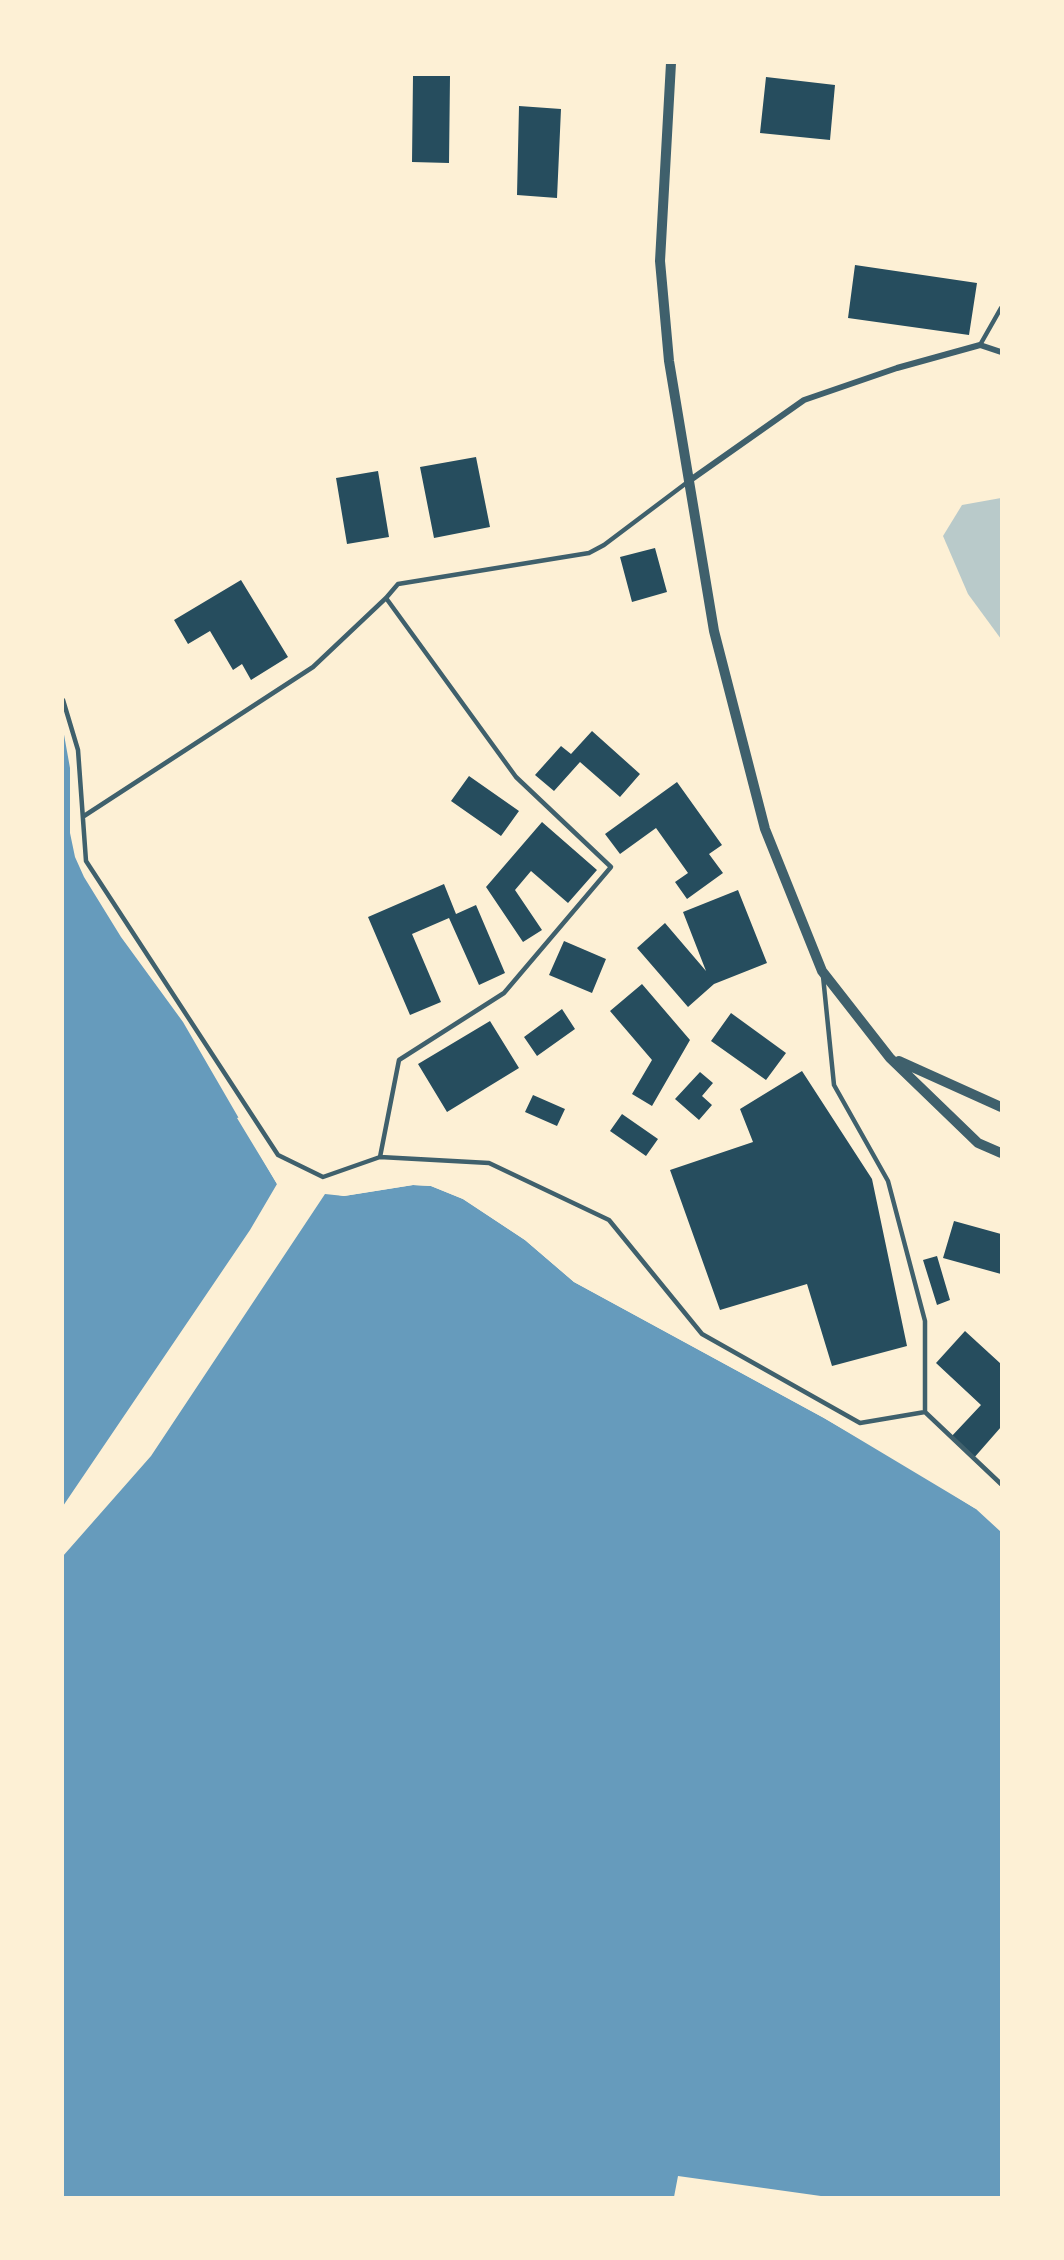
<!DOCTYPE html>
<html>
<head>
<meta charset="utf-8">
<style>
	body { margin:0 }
	#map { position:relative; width:1064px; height:2260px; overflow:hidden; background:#fdf0d5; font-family:Poppins,sans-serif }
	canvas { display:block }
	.frame { position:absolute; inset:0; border:64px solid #fdf0d5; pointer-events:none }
</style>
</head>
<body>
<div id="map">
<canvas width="1064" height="2260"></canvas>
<div class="frame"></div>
</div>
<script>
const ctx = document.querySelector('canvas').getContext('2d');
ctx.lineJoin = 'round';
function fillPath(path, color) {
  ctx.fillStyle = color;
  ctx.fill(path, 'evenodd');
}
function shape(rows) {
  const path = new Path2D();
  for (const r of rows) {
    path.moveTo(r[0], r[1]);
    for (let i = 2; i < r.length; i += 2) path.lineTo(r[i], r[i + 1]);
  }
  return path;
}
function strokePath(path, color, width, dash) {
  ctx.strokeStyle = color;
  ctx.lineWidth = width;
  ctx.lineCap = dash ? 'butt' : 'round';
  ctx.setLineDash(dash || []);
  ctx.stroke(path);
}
const green = shape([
	[1001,498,1001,639,968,594,943,536,962,505]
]);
const water = shape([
	[63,729,70,768,70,833,75,857,84,877,121,937,183,1022,277,1184,344,1196,413,1185,431,1186,463,1199,525,1240,574,1282,824,1418,914,1470,976,1509,1001,1532,1001,2197,63,2197]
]);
const pier = shape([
	[240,1117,279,1181,344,1193,413,1182,431,1184,465,1197,527,1238,576,1280,825,1416,916,1468,973,1503,976,1509,824,1418,574,1282,525,1240,463,1199,431,1186,413,1185,344,1196,325,1194,151,1456,63,1556,63,1506,250,1230,277,1184,237,1118],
	[678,2176,828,2197,674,2197]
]);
const building = shape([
	[413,76,450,76,449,163,412,162],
	[766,77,835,85,830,140,760,133],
	[519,106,561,109,557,198,517,195],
	[855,265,977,283,969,335,848,318],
	[476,457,490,527,434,538,420,467],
	[378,471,389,537,347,544,336,478],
	[655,548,667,592,632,602,620,557],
	[241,580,288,657,251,680,242,664,233,670,210,631,188,644,174,620],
	[592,731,640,774,620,797,580,762,554,791,535,775,561,746,571,754],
	[469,776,519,811,501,836,451,801],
	[677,782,722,845,709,854,723,873,687,899,675,882,688,873,656,828,620,854,605,834],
	[542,822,597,870,568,903,531,871,515,890,542,930,523,942,486,887],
	[444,884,456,914,476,905,505,973,479,985,449,918,412,934,441,1002,410,1015,368,917],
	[738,890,767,963,714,984,688,1007,637,948,665,923,706,971,683,912],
	[564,941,606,959,592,993,549,975],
	[642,984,690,1040,652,1106,632,1094,652,1060,610,1011],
	[562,1009,575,1029,537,1056,524,1037],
	[731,1013,786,1053,766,1080,711,1041],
	[490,1021,519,1068,447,1112,418,1064],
	[802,1071,872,1179,907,1346,832,1366,807,1284,720,1310,670,1170,753,1142,740,1109],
	[700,1072,713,1083,702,1096,712,1105,699,1120,675,1099],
	[533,1095,565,1109,557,1126,525,1112],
	[622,1114,658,1139,646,1156,610,1131],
	[954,1221,1001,1234,1001,1274,943,1258],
	[937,1256,950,1300,937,1305,923,1260],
	[965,1331,1001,1364,1001,1427,973,1459,950,1438,981,1405,936,1363]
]);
const service = shape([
	[980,345,1001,308],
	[63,700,78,750,86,861,278,1155,323,1177,380,1157,489,1163,609,1220,702,1334,860,1423,925,1412],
	[84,816,313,667,386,598,398,584,589,553,604,545,689,481],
	[823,976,834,1085,888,1181,925,1321,925,1412,1001,1484],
	[380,1157,399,1060,504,993,611,867,516,777,386,598]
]);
const minor = shape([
	[689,481,804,400,897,368,980,345,1001,352]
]);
const tertiary = shape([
	[671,63,660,261,669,361,714,631,765,829,822,971,890,1058,978,1143,1001,1153],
	[899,1061,1001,1107]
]);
fillPath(green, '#b9caca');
fillPath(water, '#669bbc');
fillPath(pier, '#fdf0d5');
fillPath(building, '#264d5e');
strokePath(service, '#3f606c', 4.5);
strokePath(minor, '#3f606c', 6);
strokePath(tertiary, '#3f606c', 10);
</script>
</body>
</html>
